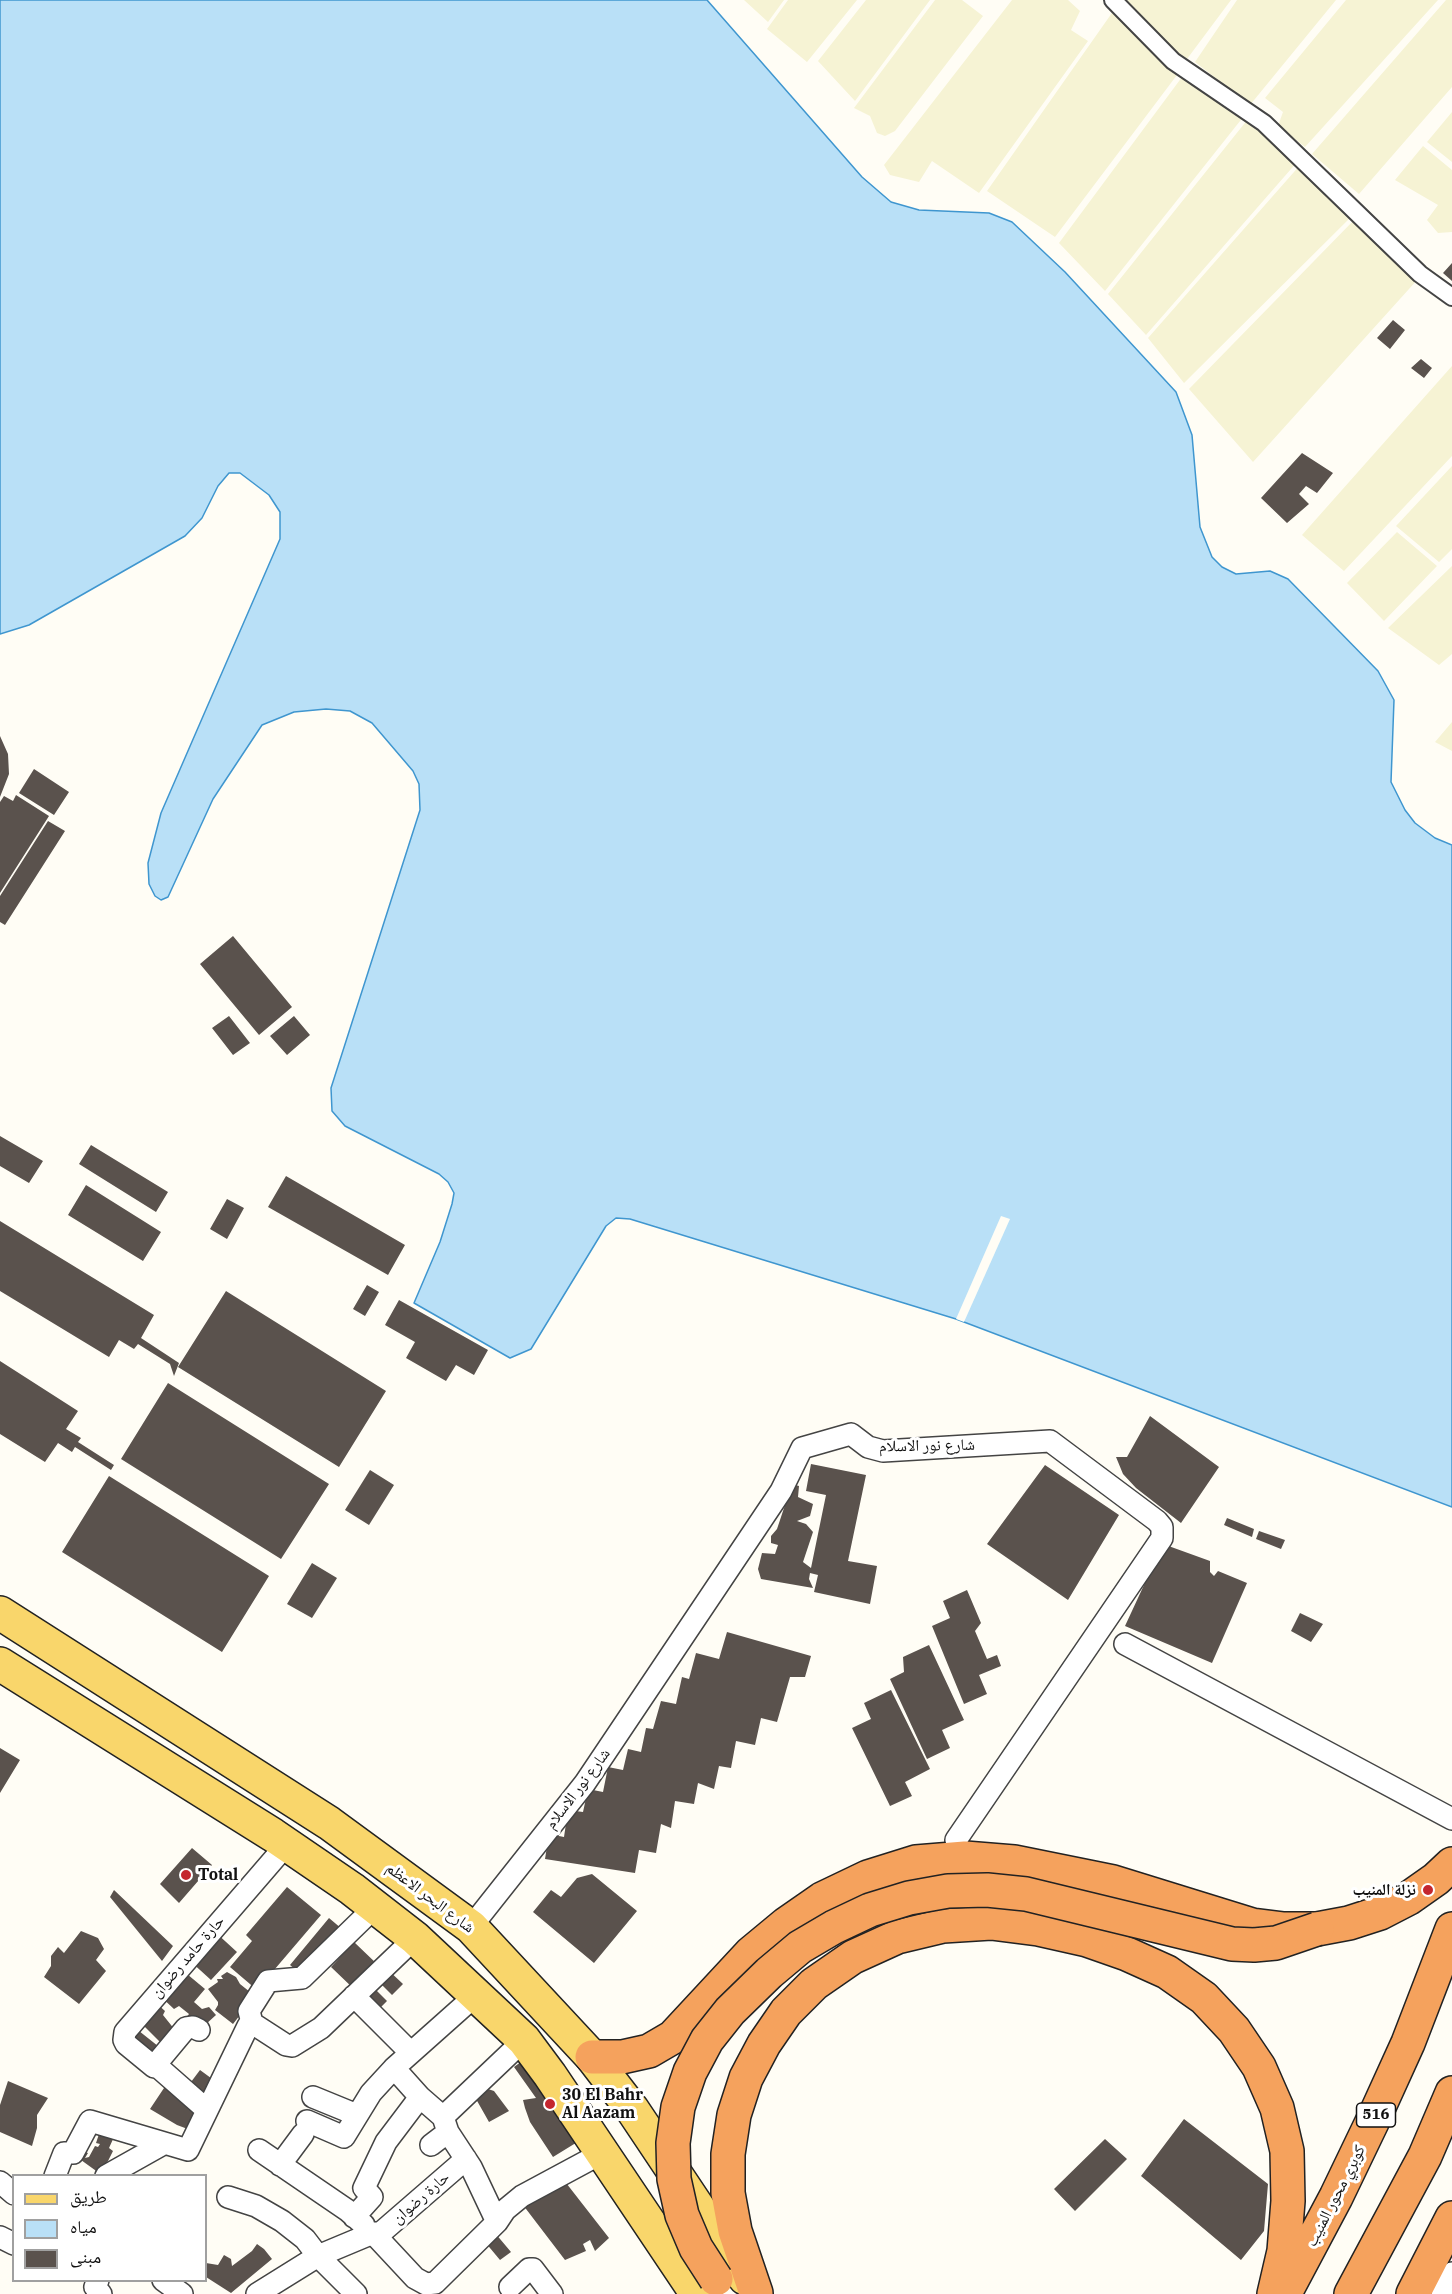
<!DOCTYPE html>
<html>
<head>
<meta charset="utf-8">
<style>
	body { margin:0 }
	#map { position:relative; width:1452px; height:2294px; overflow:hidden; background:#fffdf5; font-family:"IBM Plex Serif","Noto Naskh Arabic",serif }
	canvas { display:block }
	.legend { position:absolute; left:12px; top:2174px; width:195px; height:108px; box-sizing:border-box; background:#fff; border:2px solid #a0a0a0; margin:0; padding:8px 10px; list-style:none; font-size:18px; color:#111 }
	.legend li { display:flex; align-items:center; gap:12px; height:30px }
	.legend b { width:30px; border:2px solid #a0a0a0 }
</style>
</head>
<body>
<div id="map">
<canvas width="1452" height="2294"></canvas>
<ul class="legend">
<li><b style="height:8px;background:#f9d66b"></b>طريق</li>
<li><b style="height:16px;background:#b9e0f7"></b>مياه</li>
<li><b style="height:16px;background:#5a524d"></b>مبنى</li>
</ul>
</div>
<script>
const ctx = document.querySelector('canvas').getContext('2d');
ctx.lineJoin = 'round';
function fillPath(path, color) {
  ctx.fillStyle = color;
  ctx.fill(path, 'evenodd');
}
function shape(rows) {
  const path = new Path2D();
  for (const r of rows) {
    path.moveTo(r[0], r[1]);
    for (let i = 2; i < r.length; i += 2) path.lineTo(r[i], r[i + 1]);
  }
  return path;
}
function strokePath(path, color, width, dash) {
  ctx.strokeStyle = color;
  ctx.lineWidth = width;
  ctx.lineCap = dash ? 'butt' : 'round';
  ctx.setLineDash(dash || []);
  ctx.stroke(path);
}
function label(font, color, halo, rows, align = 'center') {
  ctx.font = font + ' "IBM Plex Serif","Noto Naskh Arabic",serif';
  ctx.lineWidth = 6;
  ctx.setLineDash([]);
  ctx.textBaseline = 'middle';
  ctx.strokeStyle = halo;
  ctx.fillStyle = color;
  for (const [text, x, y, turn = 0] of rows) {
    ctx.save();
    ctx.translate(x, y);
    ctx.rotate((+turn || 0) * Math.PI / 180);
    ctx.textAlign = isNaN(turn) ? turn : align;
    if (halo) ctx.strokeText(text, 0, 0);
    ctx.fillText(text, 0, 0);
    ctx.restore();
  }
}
const farmland = shape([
	[744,0,784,0,768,22],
	[788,0,857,0,807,62,767,29],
	[866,0,930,0,855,101,818,61],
	[935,0,962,0,983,16,895,131,885,136,877,133,870,116,854,108],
	[1012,0,1068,0,1080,11,1071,30,1088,41,979,193,932,161,919,182,890,175,884,165],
	[1124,0,1231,0,1187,59,1156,36],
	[1237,0,1336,0,1250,105,1195,62],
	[1346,0,1438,0,1305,147,1278,126,1283,112,1265,98],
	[1446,0,1452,0,1452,87,1359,194,1312,154],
	[1114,10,1180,71,1055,237,987,191],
	[1185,73,1244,116,1105,291,1059,243],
	[1452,112,1452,162,1427,142],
	[1248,119,1298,161,1146,335,1108,294],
	[1423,146,1452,170,1452,232,1438,233,1427,220,1438,205,1395,180],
	[1301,164,1353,215,1184,383,1148,338],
	[1355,219,1418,279,1253,462,1189,389],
	[1452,366,1452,456,1344,571,1302,535],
	[1452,466,1452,549,1439,562,1396,526],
	[1397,532,1437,566,1384,621,1347,583],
	[1452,566,1452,654,1439,665,1388,628],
	[1452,722,1452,751,1435,742]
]);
const water = shape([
	[0,0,707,0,862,177,891,202,919,210,989,213,1012,222,1065,272,1176,392,1192,435,1200,527,1212,557,1222,567,1236,574,1270,571,1288,579,1378,671,1394,700,1391,782,1405,810,1415,823,1435,838,1452,845,1452,1507,956,1319,630,1219,616,1218,606,1226,531,1349,510,1358,414,1303,440,1242,452,1204,454,1193,448,1182,439,1174,345,1126,332,1111,331,1088,420,810,419,784,413,771,372,723,350,711,326,709,294,712,262,725,213,799,168,897,161,900,155,896,149,884,148,863,161,813,280,539,280,512,269,495,240,473,229,473,218,486,202,518,185,536,29,625,0,634,0,0]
]);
const pier = shape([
	[1001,1216,1010,1219,964,1322,956,1319]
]);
const building = shape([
	[1452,263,1452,281,1443,273],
	[1393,320,1405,330,1390,349,1377,338],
	[1421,359,1432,368,1424,378,1411,368],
	[1302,453,1333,473,1317,493,1306,486,1299,494,1309,504,1287,523,1261,498],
	[0,736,8,754,9,774,0,797],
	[34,769,69,792,54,815,19,793],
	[16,795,49,816,0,893,0,802,4,796,13,801],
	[48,821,65,831,5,925,0,922,0,896],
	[233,936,292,1007,259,1035,200,964],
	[229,1016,250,1043,233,1055,212,1028],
	[294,1016,310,1035,287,1055,270,1036],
	[0,1136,43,1161,29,1183,0,1166],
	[91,1145,168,1192,156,1212,79,1164],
	[286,1176,405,1245,388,1275,268,1207],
	[86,1185,161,1232,143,1261,68,1215],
	[227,1199,244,1208,227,1239,210,1229],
	[0,1221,154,1315,141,1338,179,1363,174,1376,170,1364,138,1344,134,1349,119,1340,109,1357,0,1291],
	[367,1285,379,1292,365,1316,353,1309],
	[226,1291,386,1391,339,1467,178,1367],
	[399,1300,488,1350,474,1375,456,1365,446,1381,406,1358,415,1342,385,1325],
	[0,1361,78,1411,66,1429,81,1438,78,1442,114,1465,111,1470,75,1447,72,1452,58,1443,45,1462,0,1434],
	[168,1383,329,1484,281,1559,121,1459],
	[1150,1416,1219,1467,1181,1523,1136,1488,1123,1474,1116,1457,1127,1457],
	[811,1464,866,1475,848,1561,877,1566,870,1604,814,1592,818,1575,810,1573,809,1579,813,1588,761,1579,758,1569,762,1553,775,1554,778,1545,771,1543,771,1536,777,1529,792,1484,799,1486,798,1497,813,1504,810,1516,797,1521,806,1524,813,1532,803,1562,811,1568,826,1495,806,1491],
	[1045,1465,1119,1515,1068,1600,987,1544],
	[370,1470,394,1485,369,1525,345,1510],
	[109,1476,269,1576,222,1652,62,1552],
	[1227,1518,1254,1529,1252,1537,1224,1525],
	[1259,1531,1285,1540,1281,1549,1256,1539],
	[1163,1544,1210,1561,1210,1572,1214,1576,1218,1571,1247,1583,1212,1663,1125,1626],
	[312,1563,337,1578,312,1618,287,1604],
	[967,1590,981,1623,975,1631,987,1659,997,1655,1001,1666,979,1675,987,1694,964,1704,932,1626,950,1618,943,1601],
	[1300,1613,1323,1624,1311,1642,1291,1631],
	[727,1632,811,1656,805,1677,790,1677,777,1722,761,1718,755,1745,736,1741,731,1768,719,1766,714,1789,698,1783,694,1804,675,1801,671,1828,661,1824,656,1853,639,1850,635,1873,545,1859,549,1834,564,1837,568,1810,583,1812,588,1789,603,1792,608,1767,623,1770,628,1749,641,1752,646,1728,653,1729,661,1701,676,1704,682,1677,689,1679,696,1653,719,1659],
	[929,1645,964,1720,942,1730,950,1748,927,1759,890,1679,904,1672,903,1657],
	[891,1690,930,1769,905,1782,912,1796,890,1806,852,1728,871,1719,864,1703],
	[0,1748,20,1760,0,1793],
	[192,1848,212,1865,179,1903,160,1884],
	[592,1874,637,1911,594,1963,533,1912,551,1890,561,1897,577,1878],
	[287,1887,321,1915,257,1990,230,1967,252,1941,246,1935],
	[114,1890,173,1946,162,1961,110,1897],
	[329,1918,342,1929,301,1974,290,1965],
	[81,1931,98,1938,104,1949,96,1960,106,1971,79,2004,44,1977,51,1966,51,1956,58,1947,64,1953],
	[214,1931,237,1952,211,1980,189,1960],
	[354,1942,378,1965,355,1990,331,1967],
	[386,1968,403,1984,392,1995,376,1979],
	[181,1969,205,1989,194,2002,202,2009,209,2007,216,2015,205,2025,186,2018,189,2014,179,2006,174,2009,159,1995],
	[227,1972,236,1977,240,1984,255,1996,233,2024,215,2010,218,2005,218,2002,208,1989,218,1982,217,1979,223,1979,221,1976],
	[371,1985,387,2001,378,2010,362,1994],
	[154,2001,165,2011,163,2015,175,2030,164,2046,138,2020],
	[134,2027,163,2050,155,2060,126,2038],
	[529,2056,592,2133,553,2157,530,2122,525,2108,523,2100,536,2098,514,2067],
	[200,2070,215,2081,203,2097,188,2086],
	[8,2081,48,2098,37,2115,37,2128,32,2146,0,2132,0,2105],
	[166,2085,202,2113,193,2131,177,2125,150,2109],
	[488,2089,494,2091,509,2111,489,2122,476,2099],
	[1184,2119,1268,2184,1264,2231,1241,2260,1141,2176],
	[101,2128,114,2137,109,2148,113,2151,108,2161,99,2173,81,2160,85,2152,88,2153,85,2158,89,2157,95,2146,98,2147,100,2144,96,2143],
	[1105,2139,1127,2159,1075,2211,1054,2189],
	[563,2179,609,2238,595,2251,590,2240,583,2244,586,2251,565,2260,523,2205],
	[495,2233,511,2252,500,2260,485,2242],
	[257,2244,264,2249,272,2259,231,2293,206,2277,206,2263,218,2265,224,2255,231,2259,232,2266,252,2251]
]);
const pedestrian = shape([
	[1113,0,1173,61,1264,123,1420,274,1452,297]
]);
const minor = shape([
	[1125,1644,1452,1819],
	[471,1927,585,1783,781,1491,802,1448,851,1434,868,1447,883,1451,1050,1441,1157,1521,1162,1527,1162,1538,956,1840],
	[354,1996,410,2052],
	[252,2023,286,2045,292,2046,321,2028,415,1938],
	[252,2023,249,2011,268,1981,302,1978,375,1907],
	[199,2030,193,2027,186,2028,156,2064,158,2067,207,2110],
	[157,2066,154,2067,126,2044,124,2040,125,2032,287,1844],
	[394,2068,420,2097,443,2117,448,2132,471,2167,497,2222],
	[313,2097,357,2115],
	[443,2117,524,2040],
	[307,2121,344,2137,371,2093,394,2068,476,1995],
	[431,2145,448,2132],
	[259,2150,347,2210,364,2225],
	[280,2165,303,2134],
	[55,2176,64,2153,73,2153,90,2121,188,2150,248,2026,252,2023],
	[106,2176,163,2144],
	[0,2182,14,2194],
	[228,2197,256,2206,282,2221,305,2239,318,2256,356,2294],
	[354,2217,372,2197,364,2188,386,2142,420,2097],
	[0,2237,14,2244],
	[376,2237,466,2159],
	[98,2280,95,2287,101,2294],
	[163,2280,182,2294],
	[510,2287,529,2269,533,2269,552,2294],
	[257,2294,318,2256,373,2233,415,2278,426,2284,435,2283,497,2222,505,2210,522,2196,602,2153],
	[1442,2294,1452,2273]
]);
const primary = shape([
	[0,1613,329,1823,471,1927,592,2057,632,2109,745,2278],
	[0,1664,273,1835,352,1889,415,1938,524,2040,550,2075,697,2294]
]);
const motorway = shape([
	[592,2057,622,2057,649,2051,673,2037,751,1953,786,1924,822,1899,868,1877,916,1862,965,1858,1014,1862,1113,1882,1252,1925,1284,1929,1317,1929,1349,1923,1380,1913,1409,1898,1436,1879,1452,1864],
	[756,2293,735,2231,728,2193,728,2154,734,2115,746,2078,764,2044,786,2012,814,1984,853,1957,897,1937,943,1926,991,1923,1038,1929,1087,1940,1127,1954,1167,1972,1204,1998,1234,2030,1259,2067,1277,2108,1287,2151,1288,2201,1284,2251,1274,2294],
	[1285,2293,1336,2197,1373,2120,1408,2043,1452,1929],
	[1351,2294,1425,2156,1452,2093],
	[1413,2294,1452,2218]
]);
const motorwayBridge = shape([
	[716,2279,696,2248,682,2215,674,2179,673,2143,678,2107,690,2072,707,2040,730,2011,769,1973,800,1947,834,1927,870,1910,909,1898,948,1891,987,1890,1026,1894,1232,1944,1254,1945,1276,1943,1317,1929]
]);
const markers = [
	[186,1875,6,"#c4262e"],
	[1428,1890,6,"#c4262e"],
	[550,2104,6,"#c4262e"]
];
const shields = [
	[1376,2115,39]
];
const shieldNames = [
	["516",1376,2115]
];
const streetNames = [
	["شارع نور الاسلام",927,1446,-1],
	["شارع نور الاسلام",578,1789,-53],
	["شارع البحر الاعظم",430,1898,37],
	["حارة حامد رضوان",188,1957,-49],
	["كوبري محور المنيب",1336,2196,-63],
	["حارة رضوان",421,2198,-41]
];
const poiNames = [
	["Total",198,1875],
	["نزلة المنيب",1416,1890,"right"],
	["30 El Bahr",562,2095],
	["Al Aazam",562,2113]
];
fillPath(farmland, '#f6f3d4');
fillPath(water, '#b9e0f7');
strokePath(water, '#3f96cf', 1.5);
fillPath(pier, '#fffdf5');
fillPath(building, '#5a524d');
strokePath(pedestrian, '#444', 20);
strokePath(minor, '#444', 24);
strokePath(primary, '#222', 36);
strokePath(motorway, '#222', 36);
strokePath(pedestrian, '#fff', 16);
strokePath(minor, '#fff', 21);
strokePath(primary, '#f9d66b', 33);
strokePath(motorway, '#f5a25d', 33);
strokePath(motorwayBridge, '#222', 36, []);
strokePath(motorwayBridge, '#f5a25d', 33);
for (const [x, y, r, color] of markers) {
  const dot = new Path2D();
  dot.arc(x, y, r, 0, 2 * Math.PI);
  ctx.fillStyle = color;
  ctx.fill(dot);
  strokePath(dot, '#fff', 2);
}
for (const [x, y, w] of shields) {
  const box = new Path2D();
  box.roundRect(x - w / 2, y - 12, w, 24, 4.5);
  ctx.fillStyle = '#fff';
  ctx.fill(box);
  strokePath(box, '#111', 1.5);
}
label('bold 15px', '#111', null, shieldNames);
label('16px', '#111', '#fff', streetNames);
label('bold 16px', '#111', '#fff', poiNames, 'left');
</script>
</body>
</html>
